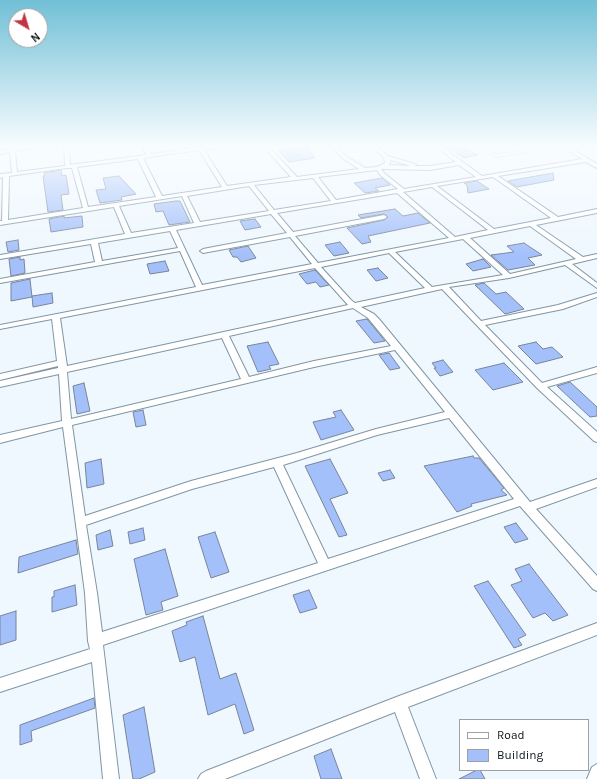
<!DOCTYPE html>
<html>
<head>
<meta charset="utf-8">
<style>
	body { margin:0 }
	#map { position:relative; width:597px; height:779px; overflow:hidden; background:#eff8fe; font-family:Karla,sans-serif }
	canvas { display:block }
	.legend { position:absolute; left:459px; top:719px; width:130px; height:52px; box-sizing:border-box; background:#fff; border:1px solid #9da1a3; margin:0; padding:5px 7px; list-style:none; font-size:12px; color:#0a1318 }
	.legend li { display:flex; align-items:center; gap:8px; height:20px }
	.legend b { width:20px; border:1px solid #9da1a3 }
	.north { position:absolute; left:8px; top:8px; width:40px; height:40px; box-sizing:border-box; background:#fff; border:1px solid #9da1a3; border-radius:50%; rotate:142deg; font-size:11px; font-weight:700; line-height:16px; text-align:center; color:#0a1318 }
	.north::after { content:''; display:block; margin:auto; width:14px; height:18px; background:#c33342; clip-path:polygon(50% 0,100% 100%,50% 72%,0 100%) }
</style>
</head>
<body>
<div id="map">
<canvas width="597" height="779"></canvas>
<ul class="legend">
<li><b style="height:5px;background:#fff"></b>Road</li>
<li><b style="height:11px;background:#a4c0fb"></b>Building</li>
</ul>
<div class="north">N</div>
</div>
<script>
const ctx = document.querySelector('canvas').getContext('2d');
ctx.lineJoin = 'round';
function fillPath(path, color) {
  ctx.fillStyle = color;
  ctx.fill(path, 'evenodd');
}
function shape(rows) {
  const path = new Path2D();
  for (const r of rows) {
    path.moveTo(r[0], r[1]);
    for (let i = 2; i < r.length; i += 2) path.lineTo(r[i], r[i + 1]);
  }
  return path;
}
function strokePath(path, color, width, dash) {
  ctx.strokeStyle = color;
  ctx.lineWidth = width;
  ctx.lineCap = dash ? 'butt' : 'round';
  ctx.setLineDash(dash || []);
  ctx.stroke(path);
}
const building = shape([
	[446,146,458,146,478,155,464,158,446,146],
	[307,147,315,158,289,162,279,151,307,147],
	[61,170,62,176,66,175,69,194,61,195,63,210,48,212,43,176,45,176,44,173,61,170],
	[553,173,554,180,517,187,508,181,553,173],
	[119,176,136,194,121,197,122,200,100,203,96,190,106,189,103,178,119,176],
	[382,178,390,185,375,188,379,191,365,193,354,183,382,178],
	[477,181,489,189,468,193,467,185,464,183,477,181],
	[176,201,180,201,190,222,169,225,163,211,156,212,154,204,176,201],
	[395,209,403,216,418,213,430,223,368,236,371,242,362,244,347,228,384,220,388,217,384,214,361,218,358,215,395,209],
	[64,216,64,218,82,216,83,227,51,232,49,219,64,216],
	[255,219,261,227,245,230,240,221,255,219],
	[18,240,19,250,8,252,6,242,18,240],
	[340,242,349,253,334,256,325,245,340,242],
	[524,243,542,255,528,258,535,265,508,270,491,255,514,252,507,246,524,243],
	[248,246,256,258,241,262,237,257,233,257,229,250,248,246],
	[20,257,20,260,24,259,25,273,11,276,9,259,20,257],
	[483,259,491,267,473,271,466,264,483,259],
	[165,261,169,271,150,274,147,264,165,261],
	[378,268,388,278,376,281,367,270,378,268],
	[315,270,329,285,320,287,316,282,307,284,299,274,315,270],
	[30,279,32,297,11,301,11,283,30,279],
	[484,283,496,294,506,292,524,309,505,314,475,285,484,283],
	[52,293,53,303,33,307,32,296,52,293],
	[367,319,385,341,374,343,356,321,367,319],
	[268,342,279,364,269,366,271,369,258,372,247,346,268,342],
	[536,342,543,349,552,347,563,357,536,364,518,346,536,342],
	[389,353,400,368,390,370,379,355,389,353],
	[443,360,453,372,440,376,434,368,436,368,432,363,443,360],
	[504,363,523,382,493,390,475,370,504,363],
	[570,382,597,407,597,416,590,417,557,386,570,382],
	[84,383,90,411,77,414,73,386,84,383],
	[143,410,146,425,136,427,133,412,143,410],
	[341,410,354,430,321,440,313,422,336,417,333,412,341,410],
	[473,456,474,458,479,458,504,488,501,490,507,495,471,504,472,506,457,512,424,466,473,456],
	[101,459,104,484,87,488,85,463,101,459],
	[330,459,348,493,330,499,347,535,339,537,305,466,330,459],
	[390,470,395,478,383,481,378,473,390,470],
	[516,523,528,539,515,543,504,527,516,523],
	[143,528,145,540,130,544,128,532,143,528],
	[110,530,113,546,98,550,96,535,110,530],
	[215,532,229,572,211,578,198,537,215,532],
	[76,540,78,554,18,573,19,557,76,540],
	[165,549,178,596,161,602,163,610,146,615,134,559,165,549],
	[529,564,568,615,553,621,545,613,533,618,511,585,522,581,515,569,529,564],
	[488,581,526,635,518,639,522,645,514,648,474,586,488,581],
	[75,585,77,605,52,612,52,597,54,597,54,591,75,585],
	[309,590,317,608,300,613,293,595,309,590],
	[16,611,16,640,0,645,0,616,16,611],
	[203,616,220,679,236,673,254,730,244,734,235,704,208,715,195,657,180,662,172,631,187,625,186,622,203,616],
	[94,698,95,708,31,731,32,741,20,745,20,725,94,698],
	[144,707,155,772,139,779,133,779,123,715,144,707],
	[331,749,342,779,321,779,314,756,331,749],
	[477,770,480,770,485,779,459,779,477,770]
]);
const lane = shape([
	[177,146,180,152],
	[479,146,496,156,553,146]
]);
const street = shape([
	[28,146,43,146,15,151,17,172,65,166,64,146,69,146,70,165,146,155,142,146,147,146,151,154,207,146,223,146,204,150,227,186,291,177,263,146,268,146,297,177,359,169,342,158,331,146,336,146,346,156,365,168,377,167,385,163,384,158,372,146,377,146,388,156,415,164,416,165,414,166,430,166,456,162,435,146,441,146,482,176,582,159,561,146,567,146,597,164,597,168,586,162,498,176,558,217,597,209,597,213,536,225,583,257,597,254,597,258,572,264,597,283,597,288,565,265,509,278,449,287,481,321,558,305,597,293,597,297,563,309,485,325,542,383,597,367,597,373,547,387,597,432,597,442,594,441,537,388,442,289,361,307,374,314,379,319,530,502,597,479,597,487,536,509,597,576,597,591,593,589,520,506,103,645,119,779,103,779,92,662,0,692,0,678,90,649,88,641,85,593,63,427,0,443,0,435,62,421,59,374,0,387,0,381,58,368,58,366,0,380,0,374,57,361,52,319,0,329,0,325,196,287,180,251,0,283,0,279,95,262,91,244,0,259,0,255,125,234,114,207,0,225,0,221,2,221,3,177,0,178,0,174,12,173,10,152,0,154,0,150,28,146],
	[199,150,222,187,162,196,143,158,199,150],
	[138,159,156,197,88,207,77,167,138,159],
	[391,160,411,166,412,166,389,165,391,160],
	[459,165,476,177,404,189,384,173,381,169,430,170,459,165],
	[67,168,72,168,83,208,8,220,9,176,67,168],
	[377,170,380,175,398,189,336,200,318,177,377,170],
	[493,177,551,218,494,229,437,186,493,177],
	[313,178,331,201,274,210,254,185,313,178],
	[249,186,269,211,200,222,187,196,249,186],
	[432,187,488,230,455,237,403,192,432,187],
	[397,193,449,238,318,263,295,236,384,219,387,217,384,215,293,232,277,213,397,193],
	[182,196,194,223,131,233,119,206,182,196],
	[271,214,287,233,203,249,200,251,203,253,290,237,312,264,202,285,176,230,271,214],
	[530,226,576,259,510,274,470,238,530,226],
	[170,231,178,248,102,261,98,243,170,231],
	[463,239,503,275,432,287,395,252,463,239],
	[389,253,425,288,355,303,351,300,321,267,389,253],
	[315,268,348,305,67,366,60,318,315,268],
	[353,308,368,318,391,346,314,361,249,377,229,336,353,308],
	[222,338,241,379,71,419,67,372,222,338],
	[395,350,445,412,376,429,297,453,191,481,85,516,72,425,314,367,395,350],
	[449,418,514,499,328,559,283,465,377,435,449,418],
	[274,467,318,563,102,632,97,593,86,525,192,489,274,467],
	[597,623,597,635,408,707,436,779,420,779,395,712,225,779,198,779,201,774,206,771,399,696,597,623],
	[597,764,597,779,587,779,592,767,597,764]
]);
fillPath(building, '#a4c0fb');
strokePath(building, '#7a8498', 1);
strokePath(lane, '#8096a4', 4);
strokePath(street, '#8096a4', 2);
strokePath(lane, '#fff', 3);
fillPath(street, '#fff');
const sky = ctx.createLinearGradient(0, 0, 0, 256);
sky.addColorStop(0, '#71c0d6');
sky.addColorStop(0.57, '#f8fcff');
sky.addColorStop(1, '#f8fcff00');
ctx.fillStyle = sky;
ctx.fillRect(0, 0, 597, 256);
</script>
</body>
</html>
